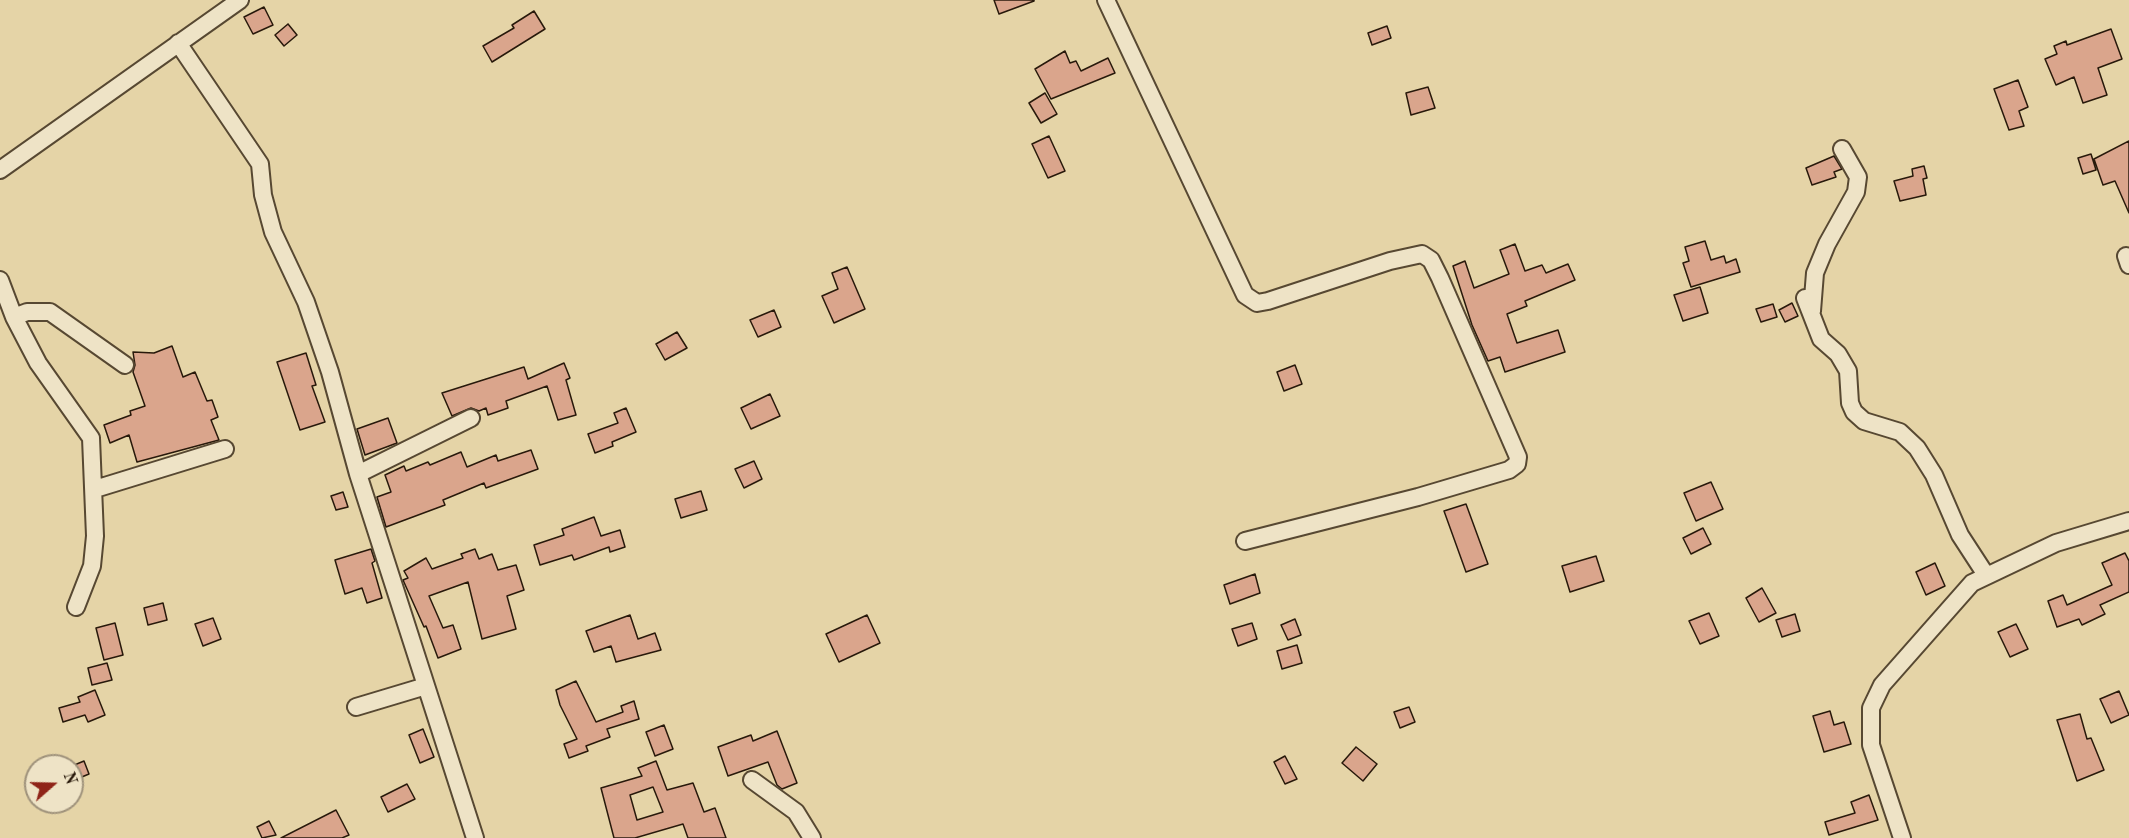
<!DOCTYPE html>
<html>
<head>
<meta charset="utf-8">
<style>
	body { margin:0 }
	#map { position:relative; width:2129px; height:838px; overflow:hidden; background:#e5d4a7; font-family:"Old Standard TT",serif }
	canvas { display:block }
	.north { position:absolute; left:24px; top:754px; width:60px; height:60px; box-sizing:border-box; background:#eee3c6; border:2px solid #9f927b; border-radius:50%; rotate:70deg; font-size:16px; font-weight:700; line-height:24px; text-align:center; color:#28190b }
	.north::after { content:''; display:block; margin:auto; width:21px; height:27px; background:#8f2418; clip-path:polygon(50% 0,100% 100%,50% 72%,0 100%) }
</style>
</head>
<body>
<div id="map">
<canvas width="2129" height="838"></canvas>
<div class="north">N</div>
</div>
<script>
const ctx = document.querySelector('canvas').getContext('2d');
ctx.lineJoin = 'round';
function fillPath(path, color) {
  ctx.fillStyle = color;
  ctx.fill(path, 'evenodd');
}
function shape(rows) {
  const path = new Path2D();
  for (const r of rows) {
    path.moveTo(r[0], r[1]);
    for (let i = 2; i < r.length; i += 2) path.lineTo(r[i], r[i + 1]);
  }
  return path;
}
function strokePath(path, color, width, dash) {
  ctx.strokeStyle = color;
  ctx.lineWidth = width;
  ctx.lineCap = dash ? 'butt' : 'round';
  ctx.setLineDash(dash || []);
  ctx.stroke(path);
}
const building = shape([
	[994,0,1034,0,1034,1,999,14,994,0],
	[264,7,273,25,253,34,244,17,264,7],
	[534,11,545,29,492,62,483,46,514,28,512,25,534,11],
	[288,24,297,35,284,46,275,35,288,24],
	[1387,26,1391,38,1372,45,1368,33,1387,26],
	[2111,29,2122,59,2098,68,2107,95,2083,103,2074,77,2056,85,2045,59,2057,54,2054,46,2066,41,2067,45,2111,29],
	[1065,51,1070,63,1076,61,1081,71,1108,58,1115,73,1051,99,1035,69,1065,51],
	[2018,80,2028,107,2019,111,2024,126,2009,130,1994,89,2018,80],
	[1428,87,1435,108,1411,115,1406,93,1428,87],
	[1045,93,1057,114,1041,123,1029,103,1045,93],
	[1049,136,1065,171,1048,178,1032,144,1049,136],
	[2129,141,2129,213,2115,181,2103,185,2094,159,2129,141],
	[2091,154,2096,170,2083,174,2078,158,2091,154],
	[1834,156,1842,169,1834,172,1836,177,1812,185,1806,168,1834,156],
	[1924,166,1927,178,1923,179,1926,195,1900,201,1894,181,1913,176,1912,169,1924,166],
	[1705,241,1711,260,1724,256,1726,263,1736,259,1740,272,1691,287,1683,263,1689,261,1685,247,1705,241],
	[1515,244,1525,271,1542,265,1546,273,1568,264,1575,280,1525,301,1527,306,1507,314,1517,343,1558,330,1565,352,1505,372,1500,357,1488,361,1472,325,1453,266,1465,261,1474,288,1509,274,1500,250,1515,244],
	[847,267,865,309,834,323,822,296,838,289,832,273,847,267],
	[1700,287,1708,313,1683,321,1674,295,1700,287],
	[1792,303,1798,316,1785,322,1779,310,1792,303],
	[1773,304,1777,317,1761,322,1756,309,1773,304],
	[774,310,781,327,758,337,750,320,774,310],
	[677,332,687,348,665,360,656,344,677,332],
	[172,346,183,377,195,372,207,401,212,400,218,417,211,420,219,440,137,462,129,435,110,443,104,425,131,415,130,411,145,406,133,372,135,365,133,352,154,353,172,346],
	[306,353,316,385,312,386,325,422,300,430,277,362,306,353],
	[564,363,570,378,566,380,576,415,558,420,547,386,506,401,508,408,488,415,486,408,479,411,471,408,452,416,442,393,524,367,528,379,564,363],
	[1295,365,1302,384,1284,391,1277,372,1295,365],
	[770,394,780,416,751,429,741,408,770,394],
	[626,408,636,432,612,442,613,446,595,453,588,434,618,423,614,413,626,408],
	[388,418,397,443,365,455,357,429,388,418],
	[531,450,538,469,486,488,484,483,443,500,445,505,386,527,377,497,391,492,385,475,404,466,406,471,428,462,430,465,461,452,467,467,496,455,498,461,531,450],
	[754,461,762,479,744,488,735,469,754,461],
	[1711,482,1723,509,1696,521,1684,493,1711,482],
	[701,491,707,510,681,518,675,499,701,491],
	[343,492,348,507,336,510,331,496,343,492],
	[1466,504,1488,564,1466,572,1444,511,1466,504],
	[594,517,601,536,620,530,625,547,610,552,609,547,574,560,572,555,540,565,534,545,564,535,562,529,594,517],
	[1703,528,1711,544,1691,554,1683,538,1703,528],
	[371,549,375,561,372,563,382,598,367,603,362,588,345,594,335,560,371,549],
	[475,549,479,559,492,554,498,570,516,565,524,590,507,596,516,629,482,639,468,582,429,596,443,628,453,625,461,649,438,658,426,626,424,627,403,580,408,578,404,571,426,558,432,569,463,558,461,554,475,549],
	[2125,553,2129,561,2129,592,2100,605,2105,614,2082,625,2079,619,2057,627,2048,601,2063,595,2067,605,2112,585,2102,563,2125,553],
	[1596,556,1604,581,1570,592,1562,566,1596,556],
	[1935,563,1945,586,1926,595,1916,572,1935,563],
	[1255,574,1260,593,1230,604,1224,585,1255,574],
	[1762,588,1776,613,1759,622,1746,598,1762,588],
	[163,603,167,620,148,625,144,608,163,603],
	[1709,613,1719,636,1700,644,1689,621,1709,613],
	[1795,614,1800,631,1782,637,1776,620,1795,614],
	[630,615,638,639,655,633,661,650,616,662,611,646,594,652,586,631,630,615],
	[867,615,880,643,839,662,826,634,867,615],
	[213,618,221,639,203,646,195,624,213,618],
	[1295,619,1301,635,1288,640,1281,625,1295,619],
	[115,623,123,655,104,660,96,628,115,623],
	[1252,623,1257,639,1238,646,1232,629,1252,623],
	[2016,624,2028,649,2010,657,1998,632,2016,624],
	[1297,645,1302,663,1282,669,1277,651,1297,645],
	[107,663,112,680,92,685,88,668,107,663],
	[576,681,596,722,623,712,621,706,634,701,639,719,607,729,610,737,586,746,588,751,569,758,564,744,577,739,560,705,556,690,576,681],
	[95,690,105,715,88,722,85,715,63,722,59,708,80,702,78,697,95,690],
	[2119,691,2129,715,2111,723,2100,699,2119,691],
	[1409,707,1415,722,1400,728,1394,712,1409,707],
	[1830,711,1834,725,1844,722,1851,744,1824,752,1813,716,1830,711],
	[2080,714,2087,739,2091,738,2104,770,2077,781,2057,720,2080,714],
	[664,725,673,749,655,756,646,732,664,725],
	[423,729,434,757,420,763,409,735,423,729],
	[777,731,797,783,782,789,777,785,768,762,728,776,718,747,751,735,753,741,777,731],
	[1356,747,1377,764,1363,781,1342,763,1356,747],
	[1285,756,1297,779,1285,784,1274,762,1285,756],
	[84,761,89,774,72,781,72,766,84,761],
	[656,761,667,790,693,783,704,812,715,808,726,838,688,838,683,824,635,838,614,838,601,788,642,776,638,768,656,761],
	[653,787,663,812,637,820,630,795,653,787],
	[407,784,415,799,388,812,381,797,407,784],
	[1869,795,1878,820,1829,835,1825,822,1855,813,1851,802,1869,795],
	[336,810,349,835,342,838,281,838,336,810],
	[269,821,276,835,262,838,257,827,269,821]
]);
const minor = shape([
	[1106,0,1245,295,1257,303,1268,301,1390,261,1422,254,1431,260,1440,278,1518,457,1517,464,1509,470,1418,497,1245,541],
	[178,43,260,164,263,195,273,232,306,302,330,372,358,474,475,838],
	[0,170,240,0],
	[2126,256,2129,265],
	[0,280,14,317,38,363,91,438,95,536,92,566,76,607],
	[1805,298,1821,339,1838,354,1848,371,1850,403,1854,412,1864,421,1900,432,1917,448,1934,475,1960,535,1986,575],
	[1812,311,1815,273,1827,244,1856,192,1858,177,1842,149],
	[14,317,27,312,50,312,125,365],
	[358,474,471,418],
	[95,489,225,449],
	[356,707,426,686],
	[752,780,796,812,812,838],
	[1902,838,1871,745,1871,708,1882,685,1972,583,2056,543,2129,521]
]);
fillPath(building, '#daa58c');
strokePath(building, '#28190b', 1.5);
strokePath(minor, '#574832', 20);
strokePath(minor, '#eee3c6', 16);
</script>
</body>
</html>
